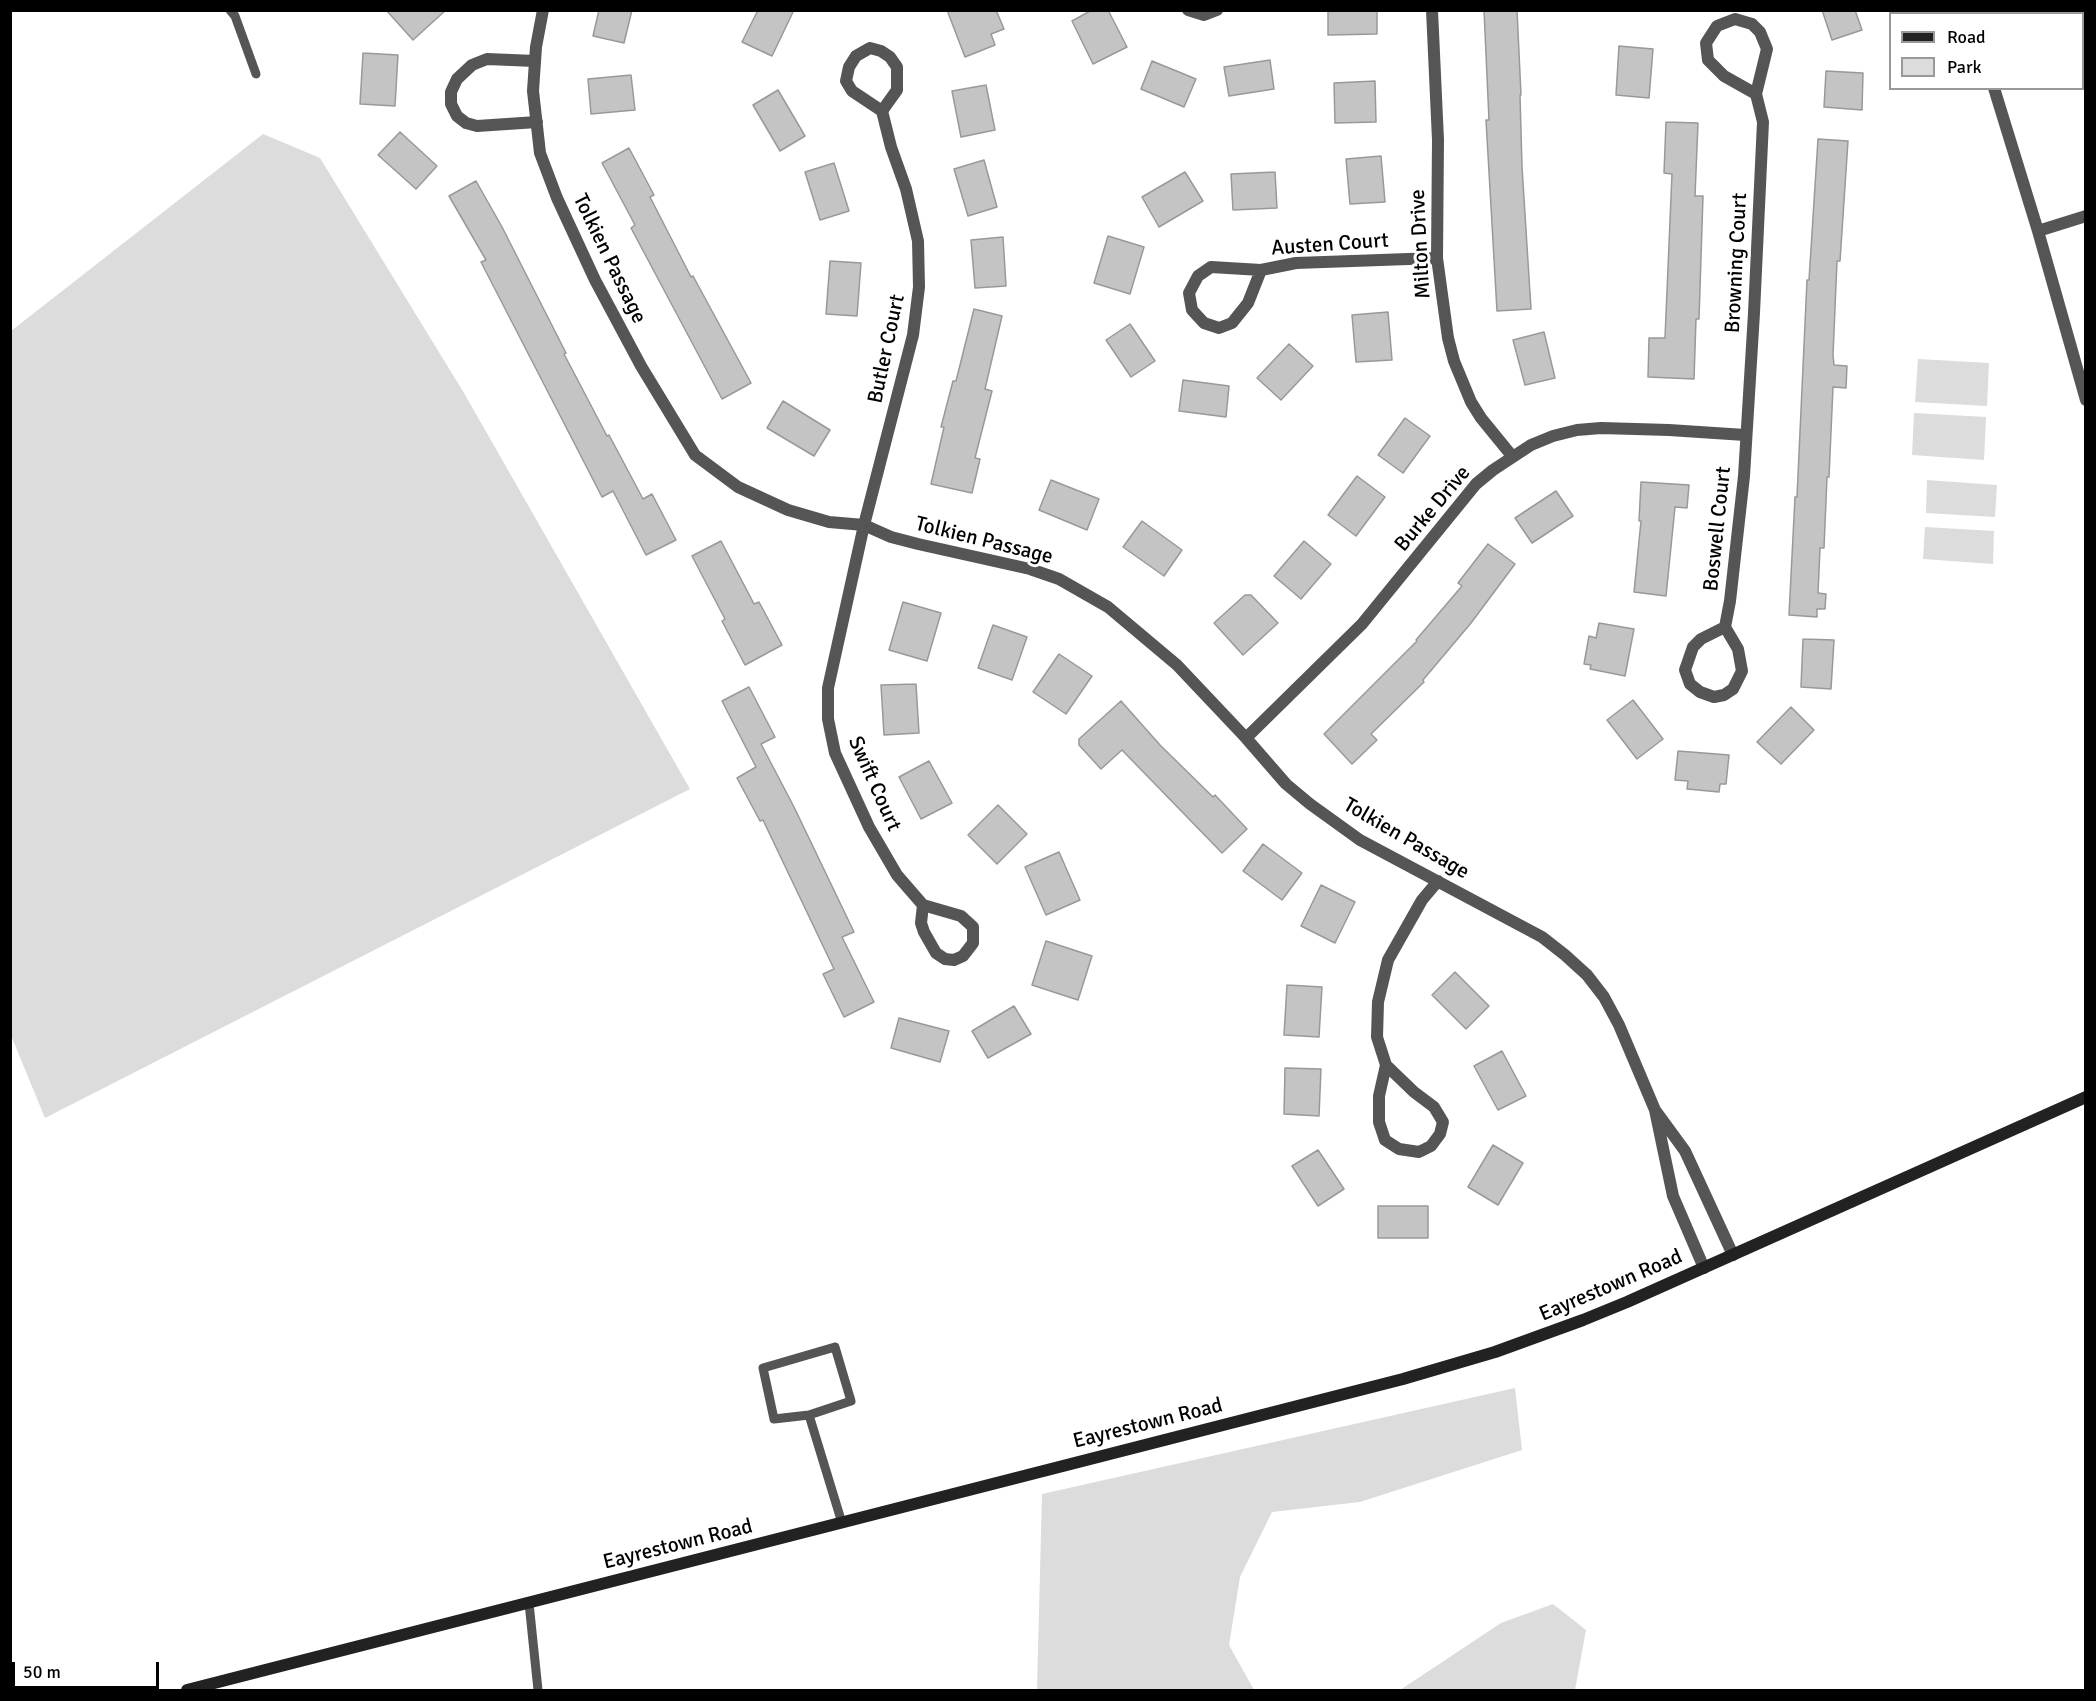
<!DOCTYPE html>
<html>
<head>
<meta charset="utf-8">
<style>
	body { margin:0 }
	#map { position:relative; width:2096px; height:1701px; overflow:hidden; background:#fff; font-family:Signika,sans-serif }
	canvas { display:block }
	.frame { position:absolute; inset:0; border:12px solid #000; pointer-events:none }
	.legend { position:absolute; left:1889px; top:12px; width:195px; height:78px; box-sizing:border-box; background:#fff; border:2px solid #999; margin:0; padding:8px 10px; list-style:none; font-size:18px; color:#000 }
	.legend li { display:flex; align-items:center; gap:12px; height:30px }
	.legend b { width:30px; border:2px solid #999 }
	.scale { position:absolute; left:12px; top:1662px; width:147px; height:27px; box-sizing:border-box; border:3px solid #000; border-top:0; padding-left:8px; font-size:18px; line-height:21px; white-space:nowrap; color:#000; -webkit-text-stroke:4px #fff; paint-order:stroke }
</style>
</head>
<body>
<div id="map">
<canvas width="2096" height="1701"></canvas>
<div class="frame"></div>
<ul class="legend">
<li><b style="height:8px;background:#222"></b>Road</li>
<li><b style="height:16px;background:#dcdcdc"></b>Park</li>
</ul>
<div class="scale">50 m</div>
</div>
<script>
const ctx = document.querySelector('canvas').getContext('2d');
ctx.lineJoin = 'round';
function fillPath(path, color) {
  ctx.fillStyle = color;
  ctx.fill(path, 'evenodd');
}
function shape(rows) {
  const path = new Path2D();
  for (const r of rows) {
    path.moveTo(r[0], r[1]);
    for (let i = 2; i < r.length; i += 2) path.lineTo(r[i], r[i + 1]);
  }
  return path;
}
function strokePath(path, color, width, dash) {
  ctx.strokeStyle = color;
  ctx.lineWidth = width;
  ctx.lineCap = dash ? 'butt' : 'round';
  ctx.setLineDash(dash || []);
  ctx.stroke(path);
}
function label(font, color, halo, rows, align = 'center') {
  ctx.font = font + ' Signika,sans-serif';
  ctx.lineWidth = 6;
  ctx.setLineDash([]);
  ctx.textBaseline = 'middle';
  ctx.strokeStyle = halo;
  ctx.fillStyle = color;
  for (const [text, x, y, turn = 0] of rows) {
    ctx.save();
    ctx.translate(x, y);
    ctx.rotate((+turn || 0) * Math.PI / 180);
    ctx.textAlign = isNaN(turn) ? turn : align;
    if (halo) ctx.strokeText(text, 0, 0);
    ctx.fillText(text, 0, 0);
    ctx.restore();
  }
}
const green = shape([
	[263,134,320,158,464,393,690,789,45,1118,10,1033,11,331],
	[1918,359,1989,363,1987,406,1915,402],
	[1914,413,1986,417,1984,460,1912,455],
	[1927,480,1997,485,1995,517,1926,513],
	[1925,527,1994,531,1993,564,1923,559],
	[1515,1388,1522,1450,1360,1502,1272,1512,1240,1577,1229,1645,1254,1690,1037,1690,1042,1494],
	[1553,1604,1586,1630,1575,1690,1400,1690,1501,1623]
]);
const building = shape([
	[386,10,446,10,413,40,386,10],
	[599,10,632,10,624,43,593,36,599,10],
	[758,10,794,10,772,56,742,42,758,10],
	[947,10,996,10,1004,29,991,34,995,45,965,57,947,10],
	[1092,10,1108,10,1127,47,1093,64,1072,21,1092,10],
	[1328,10,1377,10,1377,34,1328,35,1328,10],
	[1484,10,1517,10,1521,95,1520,95,1522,167,1531,309,1497,311,1486,120,1489,120,1484,10],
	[1822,10,1855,10,1862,30,1832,40,1822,10],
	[1619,46,1653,49,1649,98,1616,95,1619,46],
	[363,53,398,55,395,106,360,104,363,53],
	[1270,60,1274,89,1229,96,1224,67,1270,60],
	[1152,61,1196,79,1184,107,1141,89,1152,61],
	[1826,71,1863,73,1862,110,1824,107,1826,71],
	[631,75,635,110,591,114,588,79,631,75],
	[1375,81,1376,122,1335,123,1334,83,1375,81],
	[986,85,995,130,961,137,952,91,986,85],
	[778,90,805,136,780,151,753,105,778,90],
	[1666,122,1698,123,1695,196,1703,196,1699,319,1696,319,1694,379,1648,377,1649,338,1665,338,1672,174,1664,173,1666,122],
	[400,132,437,166,416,189,378,155,400,132],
	[1818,139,1848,141,1840,261,1837,261,1833,355,1834,365,1847,366,1846,388,1833,387,1829,477,1827,477,1824,548,1820,548,1818,593,1826,594,1825,609,1817,609,1817,617,1789,615,1795,497,1797,497,1807,280,1809,280,1818,139],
	[629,148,654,195,650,197,691,277,693,276,751,383,722,399,631,228,635,225,602,163,629,148],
	[1381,156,1385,202,1350,204,1346,159,1381,156],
	[984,160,997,207,968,216,954,169,984,160],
	[834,163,849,211,820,220,805,172,834,163],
	[1185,172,1203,201,1159,227,1142,197,1185,172],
	[1275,172,1277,208,1233,210,1231,174,1275,172],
	[476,181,502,227,566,353,564,354,607,436,609,435,643,499,652,494,676,540,646,555,613,491,602,497,481,262,486,260,449,196,476,181],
	[1108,236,1144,247,1130,294,1094,283,1108,236],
	[1003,237,1006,286,975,288,971,240,1003,237],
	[830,261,861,263,857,316,826,314,830,261],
	[974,309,1002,316,985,389,992,391,975,458,980,459,972,493,931,484,944,427,941,427,953,381,956,381,974,309],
	[1388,312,1392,360,1356,362,1352,315,1388,312],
	[1130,324,1155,361,1131,377,1106,340,1130,324],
	[1544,332,1555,378,1525,385,1513,340,1544,332],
	[1289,344,1313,366,1281,400,1257,378,1289,344],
	[1183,380,1229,386,1226,417,1179,411,1183,380],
	[783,401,830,430,814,456,767,428,783,401],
	[1405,418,1430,436,1403,473,1378,455,1405,418],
	[1357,476,1385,497,1356,536,1328,515,1357,476],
	[1051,480,1099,499,1087,530,1039,510,1051,480],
	[1641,482,1689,485,1687,508,1675,507,1666,596,1634,592,1641,521,1639,521,1641,482],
	[1556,491,1573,516,1532,543,1515,518,1556,491],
	[1142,521,1182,550,1164,576,1123,547,1142,521],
	[721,541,754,604,759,602,782,645,745,665,722,621,725,619,692,556,721,541],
	[1304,541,1331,564,1301,599,1274,576,1304,541],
	[1488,544,1515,564,1471,623,1423,680,1424,682,1371,734,1377,740,1352,764,1324,734,1417,641,1416,640,1462,586,1458,583,1488,544],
	[1245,595,1251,595,1278,623,1243,655,1214,623,1245,595],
	[903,602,941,613,927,661,889,650,903,602],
	[1599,623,1634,629,1625,676,1590,669,1591,665,1584,664,1589,636,1596,638,1599,623],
	[993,625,1027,637,1012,680,978,668,993,625],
	[1803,639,1834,640,1831,689,1801,687,1803,639],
	[1059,654,1092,676,1066,714,1033,692,1059,654],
	[916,684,919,733,884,735,881,685,916,684],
	[749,687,775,737,761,744,794,807,854,932,842,937,874,1002,844,1017,823,974,834,969,763,820,760,821,737,778,756,767,722,701,749,687],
	[1633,700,1663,739,1637,759,1607,720,1633,700],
	[1121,701,1160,745,1213,797,1215,795,1247,829,1222,853,1122,750,1101,769,1079,745,1079,739,1121,701],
	[1791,707,1814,730,1781,764,1757,742,1791,707],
	[1678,751,1729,755,1726,784,1720,784,1719,792,1687,789,1688,781,1675,780,1678,751],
	[929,761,952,803,921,819,899,777,929,761],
	[998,805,1027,834,997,864,968,835,998,805],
	[1263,844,1302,873,1282,900,1243,871,1263,844],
	[1059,852,1080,900,1046,915,1025,867,1059,852],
	[1321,885,1355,902,1335,943,1301,926,1321,885],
	[1046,941,1092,956,1078,1000,1032,985,1046,941],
	[1455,972,1489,1006,1466,1029,1432,995,1455,972],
	[1287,985,1322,987,1319,1037,1284,1035,1287,985],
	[1014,1006,1031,1034,988,1058,972,1031,1014,1006],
	[899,1018,949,1031,940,1062,891,1048,899,1018],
	[1502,1051,1526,1096,1498,1110,1474,1066,1502,1051],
	[1285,1068,1321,1069,1319,1116,1284,1114,1285,1068],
	[1493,1145,1523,1163,1498,1205,1468,1187,1493,1145],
	[1318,1150,1344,1189,1318,1206,1292,1166,1318,1150],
	[1378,1206,1428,1206,1428,1238,1378,1238,1378,1206]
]);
const lane = shape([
	[230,10,235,16,256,74],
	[835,1347,851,1401,809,1415,774,1419,763,1368,835,1347],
	[809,1415,842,1523],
	[529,1603,538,1690]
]);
const street = shape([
	[543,10,536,47,533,91,540,153,557,198,595,280,641,366,695,455,738,487,788,510,829,522,864,525,891,537,918,544,1030,569,1059,579,1108,607,1177,665,1246,738,1286,784,1310,804,1360,840,1542,937,1565,955,1587,975,1604,997,1619,1025,1655,1110],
	[1188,10,1204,15,1217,10],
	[1432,10,1438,140,1437,258,1448,338,1454,361,1471,402,1481,418,1512,456],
	[1970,10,1971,14],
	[535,61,487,59,472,65,457,79,451,92,451,104,457,116,466,123,477,126,537,122],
	[1994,88,2038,231,2086,400],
	[882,111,852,91,846,81,849,67,856,56,870,48,881,51,890,57,897,67,897,90,882,111,891,147,906,189,918,241,919,287,913,335,864,525,828,688,828,719,835,753,869,827,897,875,923,905,961,916,973,927,973,943,963,956,954,960,945,959,936,953,924,932,921,923,923,905],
	[2038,231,2086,216],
	[1261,270,1211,267,1198,276,1189,293,1192,310,1204,323,1219,328,1232,323,1248,303,1261,270,1296,263,1437,258],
	[1725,627,1738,649,1742,671,1733,689,1724,695,1714,697,1700,692,1690,684,1685,670,1693,647,1701,639,1725,627,1730,601,1744,476,1754,313,1763,122,1756,94,1767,49,1760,32,1752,24,1735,19,1717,26,1706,43,1708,60,1724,76,1756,94],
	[1246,738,1362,624,1476,484,1493,470,1531,445,1553,436,1577,430,1601,428,1669,430,1745,435],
	[1386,1065,1379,1096,1379,1122,1385,1140,1399,1149,1419,1152,1431,1146,1440,1134,1443,1122,1434,1107,1414,1092,1386,1065,1377,1037,1378,1002,1388,960,1422,900,1438,881],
	[1704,1268,1673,1196,1655,1110,1685,1151,1733,1255]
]);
const secondary = shape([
	[187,1690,1403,1379,1495,1352,1583,1320,1627,1302,2086,1097]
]);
const streetNames = [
	["Milton Drive",1421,244,-93],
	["Austen Court",1330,245,-4],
	["Tolkien Passage",609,259,64],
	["Browning Court",1737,263,-87],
	["Butler Court",887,349,-78],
	["Burke Drive",1433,509,-50],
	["Boswell Court",1718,529,-84],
	["Tolkien Passage",984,541,14],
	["Swift Court",874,784,66],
	["Tolkien Passage",1406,839,30],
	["Eayrestown Road",1611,1286,-23],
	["Eayrestown Road",1148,1424,-14],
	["Eayrestown Road",678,1545,-14]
];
fillPath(green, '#dcdcdc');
fillPath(building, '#c4c4c4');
strokePath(building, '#999', 1.5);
strokePath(lane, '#555', 9);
strokePath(street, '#555', 12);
strokePath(secondary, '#222', 12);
label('21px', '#000', '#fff', streetNames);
</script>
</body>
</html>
